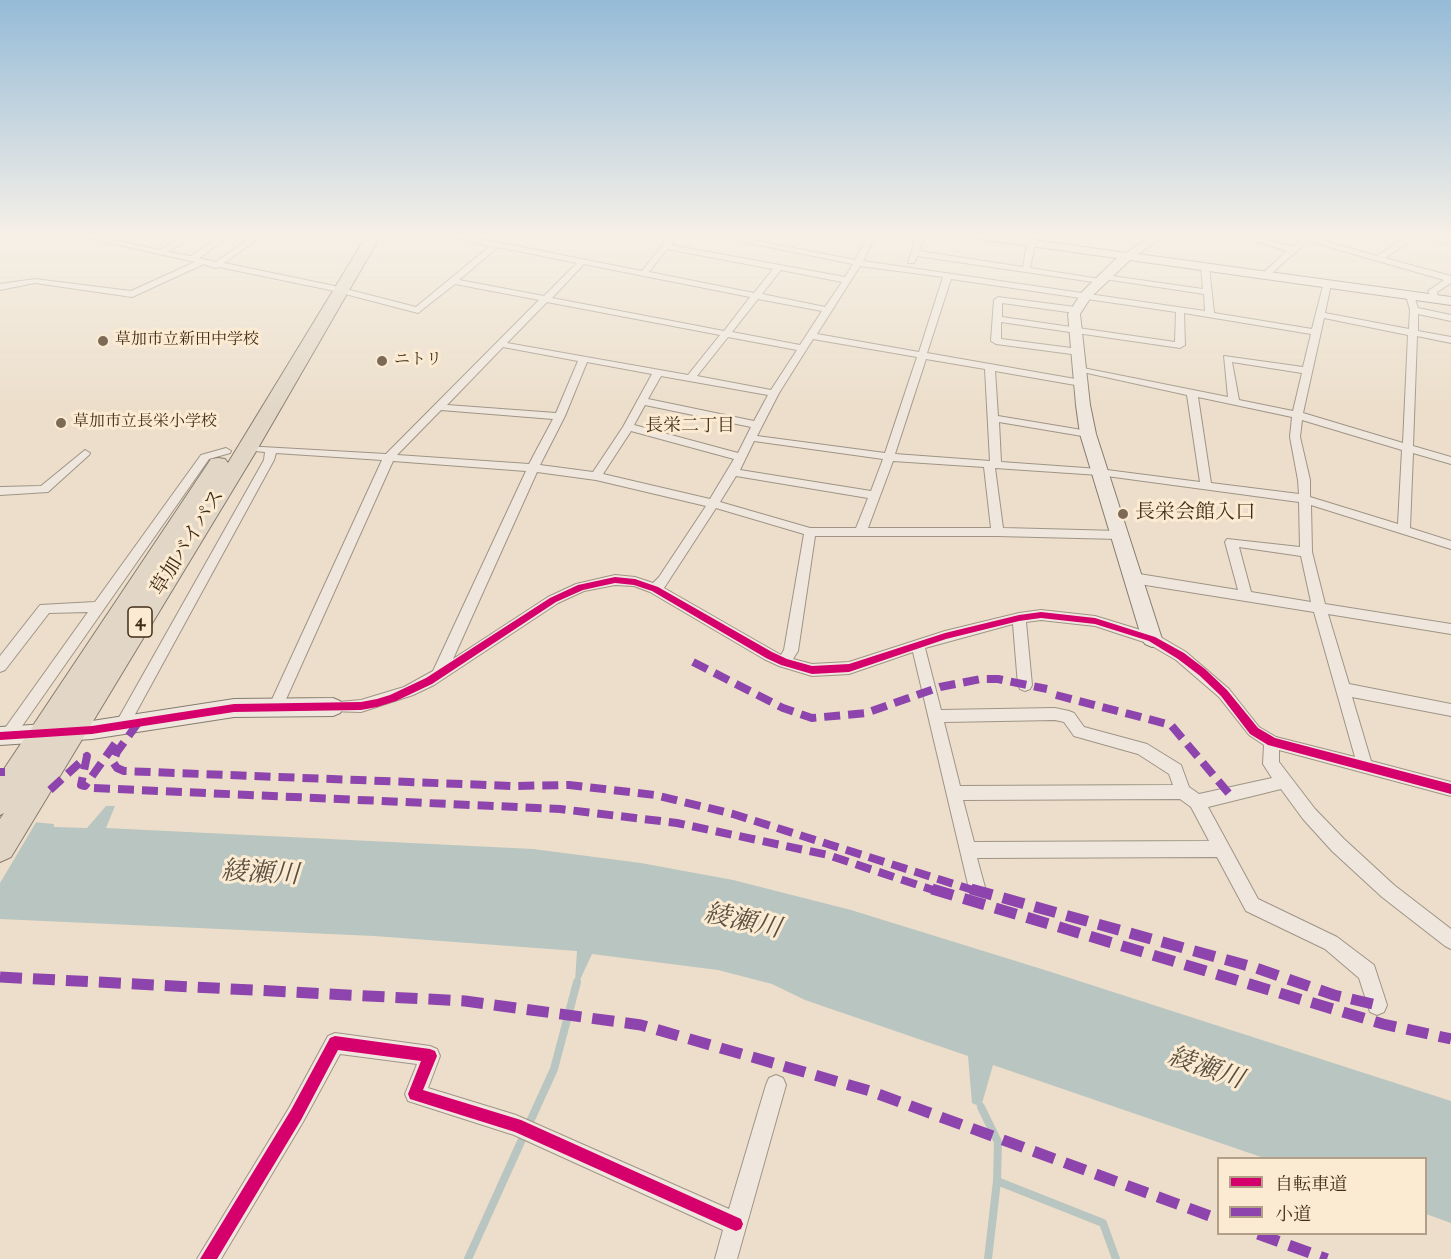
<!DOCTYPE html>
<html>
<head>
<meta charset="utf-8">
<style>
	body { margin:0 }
	#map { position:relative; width:1451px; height:1259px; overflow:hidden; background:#ecdeca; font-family:"IM FELL Double Pica","Noto Serif JP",serif }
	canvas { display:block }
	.legend { position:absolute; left:1217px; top:1157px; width:210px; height:78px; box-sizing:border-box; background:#fcebd3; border:2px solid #b19f88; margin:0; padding:8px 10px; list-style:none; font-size:18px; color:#412c17 }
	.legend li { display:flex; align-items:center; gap:12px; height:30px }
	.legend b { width:30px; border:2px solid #b19f88 }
</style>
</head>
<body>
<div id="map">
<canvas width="1451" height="1259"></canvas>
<ul class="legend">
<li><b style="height:8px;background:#d6006c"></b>自転車道</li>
<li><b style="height:8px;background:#8e44ad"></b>小道</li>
</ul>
</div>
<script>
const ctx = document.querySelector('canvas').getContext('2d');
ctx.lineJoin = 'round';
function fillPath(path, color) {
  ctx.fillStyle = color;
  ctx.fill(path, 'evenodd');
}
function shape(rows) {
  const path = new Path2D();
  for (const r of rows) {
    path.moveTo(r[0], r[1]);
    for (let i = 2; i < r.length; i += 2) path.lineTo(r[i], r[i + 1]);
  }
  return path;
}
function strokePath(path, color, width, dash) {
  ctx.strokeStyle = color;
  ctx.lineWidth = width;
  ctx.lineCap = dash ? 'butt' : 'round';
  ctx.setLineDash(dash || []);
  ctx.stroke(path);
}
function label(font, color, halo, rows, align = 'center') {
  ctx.font = font + ' "IM FELL Double Pica","Noto Serif JP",serif';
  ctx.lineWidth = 6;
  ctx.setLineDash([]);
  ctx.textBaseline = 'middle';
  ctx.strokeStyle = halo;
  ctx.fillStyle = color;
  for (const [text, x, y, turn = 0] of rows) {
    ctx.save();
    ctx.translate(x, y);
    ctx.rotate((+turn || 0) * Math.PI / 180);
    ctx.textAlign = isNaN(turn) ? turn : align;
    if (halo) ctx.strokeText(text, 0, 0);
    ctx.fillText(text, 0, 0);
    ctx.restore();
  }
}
const water = shape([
	[106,806,115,806,106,828,533,849,641,863,733,880,851,910,1048,971,1451,1101,1451,1223,1426,1214,1426,1158,1264,1158,993,1065,981,1107,972,1103,968,1056,805,1000,772,984,718,970,592,954,579,982,575,981,577,951,374,936,0,919,0,819,54,824,54,827,87,828]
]);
const pier = shape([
	[0,816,38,819,0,883]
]);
const stream = shape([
	[981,1107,998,1142,997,1181,1103,1223,1116,1259],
	[528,1126,554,1069,577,982],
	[468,1259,524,1135],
	[988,1259,997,1181]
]);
const street = shape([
	[74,235,91,235,160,250,184,235,194,235,168,252,191,256,221,235,231,235,199,258,216,262,254,235,264,235,224,263,330,285,416,307,490,246,443,235,461,235,642,271,670,235,678,235,671,245,845,277,853,264,709,235,727,235,855,260,868,235,876,235,863,261,1205,311,1204,294,1105,279,1101,277,1105,275,1203,289,1201,267,1205,265,1209,267,1214,313,1312,329,1324,282,1331,284,1325,313,1409,329,1410,310,1406,295,1413,293,1418,308,1451,315,1451,321,1418,314,1418,331,1451,337,1451,343,1417,336,1413,446,1451,457,1451,464,1413,453,1410,528,1451,541,1451,549,1311,505,1312,552,1325,604,1451,624,1451,634,1328,614,1349,684,1451,704,1451,716,1352,697,1371,761,1451,782,1451,796,1279,750,1279,762,1315,809,1344,839,1394,885,1451,929,1451,949,1445,946,1382,897,1332,851,1303,819,1281,789,1208,807,1258,899,1337,937,1374,965,1387,1005,1384,1012,1377,1015,1370,1012,1359,978,1325,949,1246,911,1217,857,977,858,986,891,983,897,977,899,971,897,913,652,849,674,812,676,779,666,764,659,650,592,634,586,615,585,584,591,558,603,434,685,413,695,361,712,328,711,326,707,328,703,361,700,404,687,433,671,526,471,393,461,283,706,281,710,276,712,271,710,269,706,382,460,276,453,274,460,127,729,122,731,117,729,115,725,117,721,264,460,265,452,244,450,244,446,386,454,539,300,455,284,418,313,330,290,219,267,215,268,204,264,132,297,35,283,0,290,0,284,35,279,131,291,195,262,74,235],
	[498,247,577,263,544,296,459,280,498,247],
	[667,249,773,269,754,293,649,272,667,249],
	[584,264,644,276,750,297,724,331,552,298,584,264],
	[860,266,943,277,919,352,817,334,860,266],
	[781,270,842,282,825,307,762,294,781,270],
	[951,279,1176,312,1175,342,1002,317,1002,303,1075,313,1079,310,1075,307,998,297,994,300,991,341,996,344,1079,355,1084,352,1079,349,1001,339,1001,322,1180,348,1185,345,1184,313,1311,334,1303,367,1224,356,1228,397,1078,367,1078,371,1187,395,1200,482,1099,469,1001,462,999,422,1088,437,1093,434,1088,431,998,416,995,371,1081,386,1086,383,1081,380,927,353,951,279],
	[758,299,822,311,800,345,732,332,758,299],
	[547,302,720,335,688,375,507,343,547,302],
	[1324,318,1408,335,1403,443,1303,413,1324,318],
	[728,337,797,350,771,390,697,376,728,337],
	[813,339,917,357,885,453,757,436,779,393,813,339],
	[503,347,578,361,556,413,447,405,503,347],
	[926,359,985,369,990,461,895,454,926,359],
	[587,362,652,374,623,427,593,472,540,465,565,416,587,362],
	[1232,362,1302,373,1293,411,1239,400,1232,362],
	[661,376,768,395,754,421,648,399,661,376],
	[1198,397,1292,417,1290,437,1298,480,1299,494,1211,483,1198,397],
	[645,405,751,427,738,453,634,425,645,405],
	[441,410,553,419,529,464,397,455,441,410],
	[1302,420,1402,450,1398,524,1310,497,1310,480,1300,437,1302,420],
	[631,431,734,459,710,499,603,474,631,431],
	[754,441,883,459,871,491,740,470,754,441],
	[893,461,984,467,991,528,868,528,893,461],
	[995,468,1099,475,1299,502,1300,547,1227,539,1225,542,1238,590,1133,573,1127,578,1133,583,1314,612,1355,757,1276,737,1259,727,1229,689,1186,652,1157,635,1095,616,1041,610,1019,613,945,631,849,662,812,664,793,659,798,651,815,536,997,536,1119,539,1125,535,1119,531,1003,528,995,468],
	[537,472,596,480,706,506,659,577,653,583,635,577,615,575,576,584,548,597,453,659,537,472],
	[736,476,868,498,856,528,810,528,720,502,736,476],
	[716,508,804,534,784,650,781,655,664,588,716,508],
	[1239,547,1301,556,1311,602,1251,592,1239,547],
	[1041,620,1095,626,1147,643,1176,660,1219,697,1249,735,1264,745,1263,764,1272,778,1199,794,1189,787,1181,765,1147,744,1084,727,1074,713,1069,711,1055,708,941,710,925,648,1013,624,1018,685,1020,689,1025,691,1030,689,1032,685,1026,622,1041,620],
	[1055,720,1064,722,1074,736,1138,754,1169,774,1173,785,960,786,944,722,1055,720],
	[1180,799,1191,807,1209,841,974,842,963,800,1180,799],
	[917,235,925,235,919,251,1023,267,1027,244,1031,242,1035,244,1030,268,1100,279,1104,281,1100,283,917,256,914,263,908,263,917,235],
	[1237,235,1251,235,1292,247,1301,239,1292,235,1314,235,1312,237,1377,256,1409,235,1419,235,1385,258,1451,276,1451,283,1437,292,1439,301,1433,301,1428,291,1444,280,1308,241,1272,273,1273,276,1269,278,1266,278,1264,272,1287,251,1237,235],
	[1420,235,1434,235,1451,241,1451,245,1420,235],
	[226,448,231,451,230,453,209,459,13,739,8,741,3,739,0,735,3,731,88,612,49,613,5,670,0,672,0,656,40,605,95,602,201,455,226,448],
	[85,450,90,453,89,455,48,492,0,495,0,487,41,486,85,450],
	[335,1033,430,1046,437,1049,440,1056,428,1088,516,1115,729,1209,766,1085,769,1078,776,1075,783,1078,786,1085,737,1259,715,1259,723,1230,514,1135,408,1101,405,1094,417,1064,340,1054,303,1122,221,1259,197,1259,289,1108,328,1036,335,1033]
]);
const secondary = shape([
	[967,235,999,235,1126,253,1153,235,1166,235,1138,254,1451,297,1451,305,1130,260,1091,297,1080,314,1090,405,1096,434,1162,639,1159,644,1152,647,1145,644,1142,639,1080,434,1076,405,1068,314,1082,292,1117,258,972,238,967,235],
	[333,698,340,701,344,707,340,713,333,716,234,717,92,739,0,745,0,727,92,721,234,699,333,698]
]);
const highway = shape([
	[367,235,381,235,258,448,11,857,0,862,0,819,4,813,0,815,0,775,211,459,218,458,225,459,228,463,367,235]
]);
const quietFar1 = shape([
	[693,662,783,708,812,718,866,713,940,687,981,679,998,679,1047,689],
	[1056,695,1171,725,1231,796],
	[138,723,117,752,113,762,117,768,124,771,513,786,569,785,655,795,733,814,976,891],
	[0,772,5,772],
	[94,788,560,809,677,823,828,855,936,891],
	[50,790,87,756,81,785,85,786,117,741]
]);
const quiet = shape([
	[932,889,1383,1024,1451,1039],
	[971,889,1256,968,1334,995,1377,1005],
	[0,977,465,1001,641,1025,870,1091,1218,1219],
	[1258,1234,1327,1259]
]);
const cycleway = shape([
	[615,577,635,579,658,587,772,652,787,659,812,666,849,664,945,633,1019,615,1041,612,1095,618,1155,637,1184,653,1205,669,1227,690,1258,728,1275,738,1451,784,1451,794,1268,745,1250,734,1221,696,1199,675,1178,659,1149,641,1095,624,1041,618,1019,621,946,639,849,672,812,674,781,665,766,658,652,591,634,585,615,583,583,590,556,602,432,684,396,701,377,707,361,710,234,712,92,734,0,740,0,732,92,726,234,704,361,702,377,699,390,695,426,678,550,598,578,585,615,577],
	[335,1036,430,1049,435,1051,437,1056,423,1090,521,1120,741,1219,743,1224,741,1229,736,1231,731,1229,515,1132,410,1099,408,1094,421,1061,338,1050,301,1120,217,1259,200,1259,291,1110,330,1038,335,1036]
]);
const markers = [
	[103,341,6,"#7d6a56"],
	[382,361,6,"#7d6a56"],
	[61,423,6,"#7d6a56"],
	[1123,514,6,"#7d6a56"]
];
const farPoinames = [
	["草加市立新田中学校",115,341],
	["ニトリ",394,361],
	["草加市立長栄小学校",73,423]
];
const farNeighbourhoodnames = [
	["長栄二丁目",690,427]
];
const shields = [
	[140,622,24]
];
const shieldNames = [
	["4",140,622]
];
const poiNames = [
	["長栄会館入口",1135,514]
];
const streetNames = [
	["草加バイパス",189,543,-58]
];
const nearWaternames = [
	["綾瀬川",260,875,3],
	["綾瀬川",742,923,12],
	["綾瀬川",1205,1070,19]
];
fillPath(water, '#b9c5c0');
fillPath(pier, '#ecdeca');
strokePath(stream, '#b9c5c0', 8);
strokePath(street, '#9f9486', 2);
strokePath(secondary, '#867c6f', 2);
strokePath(highway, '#867c6f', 2);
fillPath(street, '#efe7dd');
fillPath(secondary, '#efe7dd');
fillPath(highway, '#e2d7c7');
strokePath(quietFar1, '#8e44ad', 8, [16, 8]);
strokePath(quiet, '#8e44ad', 11, [22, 11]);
fillPath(cycleway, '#d6006c');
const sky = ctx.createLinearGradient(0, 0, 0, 412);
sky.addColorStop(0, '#95bbd8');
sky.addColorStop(0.57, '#f6f0e7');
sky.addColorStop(1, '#f6f0e700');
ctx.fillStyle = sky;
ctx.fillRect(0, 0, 1451, 412);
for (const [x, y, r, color] of markers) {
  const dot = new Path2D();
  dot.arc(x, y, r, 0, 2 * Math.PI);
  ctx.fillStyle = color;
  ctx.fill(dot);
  strokePath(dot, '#fcebd3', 2);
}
label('16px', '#412c17', '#fcebd3', farPoinames, 'left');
label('18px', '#412c17', '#fcebd3', farNeighbourhoodnames);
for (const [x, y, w] of shields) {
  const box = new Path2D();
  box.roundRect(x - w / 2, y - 15, w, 30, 4.5);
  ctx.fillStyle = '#fcebd3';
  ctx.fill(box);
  strokePath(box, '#412c17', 1.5);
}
label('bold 18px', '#412c17', null, shieldNames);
label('20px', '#412c17', '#fcebd3', poiNames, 'left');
label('20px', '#412c17', '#fcebd3', streetNames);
label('italic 26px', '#5a5040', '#fcebd3', nearWaternames);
</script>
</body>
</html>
